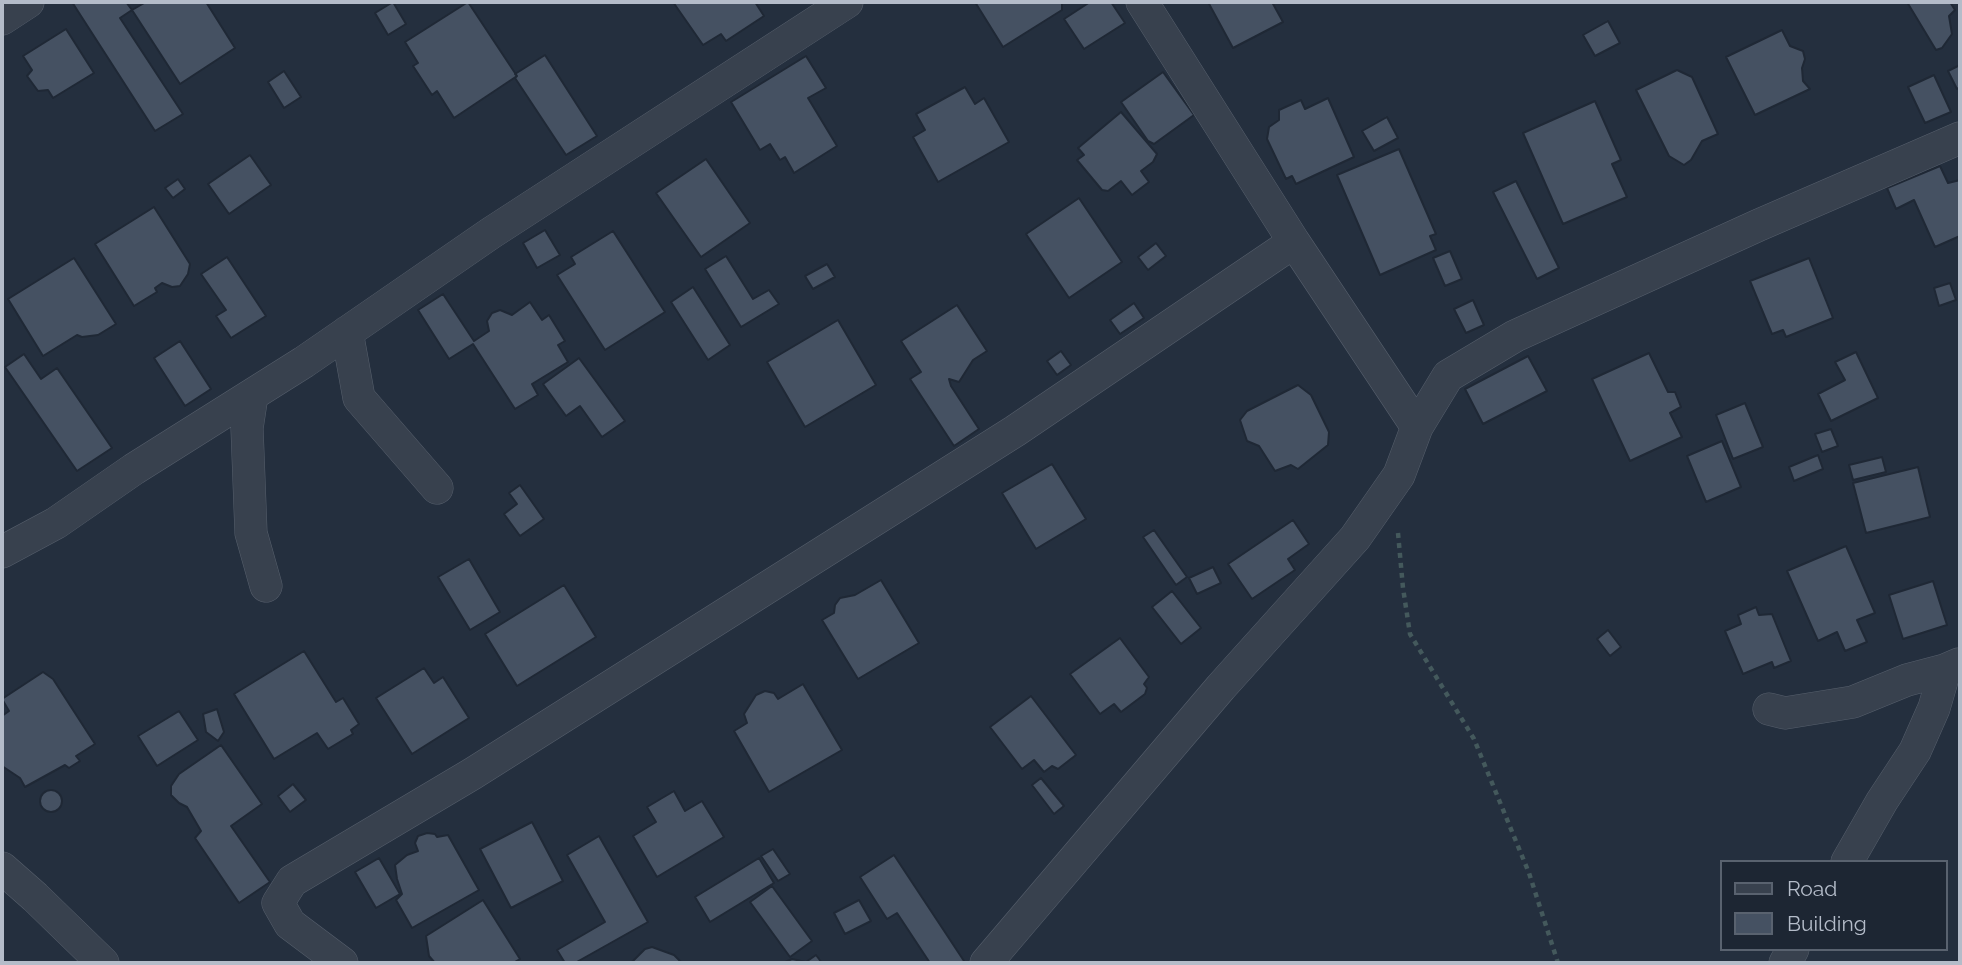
<!DOCTYPE html>
<html>
<head>
<meta charset="utf-8">
<style>
	body { margin:0 }
	#map { position:relative; width:1962px; height:965px; overflow:hidden; background:#242f3e; font-family:Raleway,sans-serif }
	canvas { display:block }
	.frame { position:absolute; inset:0; border:4px solid #b4bcc9; pointer-events:none }
	.legend { position:absolute; left:1720px; top:860px; width:228px; height:91px; box-sizing:border-box; background:#1d2633; border:2px solid #59626f; margin:0; padding:9px 12px; list-style:none; font-size:21px; color:#b4bcc9 }
	.legend li { display:flex; align-items:center; gap:14px; height:35px }
	.legend b { width:35px; border:2px solid #59626f }
</style>
</head>
<body>
<div id="map">
<canvas width="1962" height="965"></canvas>
<div class="frame"></div>
<ul class="legend">
<li><b style="height:9px;background:#38414e"></b>Road</li>
<li><b style="height:19px;background:#455162"></b>Building</li>
</ul>
</div>
<script>
const ctx = document.querySelector('canvas').getContext('2d');
ctx.lineJoin = 'round';
function fillPath(path, color) {
  ctx.fillStyle = color;
  ctx.fill(path, 'evenodd');
}
function shape(rows) {
  const path = new Path2D();
  for (const r of rows) {
    if (r.length === 3) {
      path.moveTo(r[0] + r[2], r[1]);
      path.arc(r[0], r[1], r[2], 0, 2 * Math.PI);
      continue;
    }
    path.moveTo(r[0], r[1]);
    for (let i = 2; i < r.length; i += 2) path.lineTo(r[i], r[i + 1]);
  }
  return path;
}
function strokePath(path, color, width, dash) {
  ctx.strokeStyle = color;
  ctx.lineWidth = width;
  ctx.lineCap = dash ? 'butt' : 'round';
  ctx.setLineDash(dash || []);
  ctx.stroke(path);
}
const building = shape([
	[72,2,126,2,132,10,120,18,183,114,155,131,72,2],
	[146,2,206,2,235,48,180,84,132,10,146,2],
	[393,2,406,24,388,35,375,13,393,2],
	[468,2,517,76,454,118,437,91,432,95,413,66,418,63,405,42,468,2],
	[673,2,755,2,764,16,726,41,721,34,703,45,673,2],
	[975,2,1062,2,1062,10,1003,47,975,2],
	[1090,2,1111,2,1125,23,1084,49,1064,19,1090,2],
	[1208,2,1272,2,1283,22,1233,48,1208,2],
	[1907,2,1950,2,1955,10,1949,16,1952,34,1942,48,1936,50,1907,2],
	[1608,21,1620,43,1595,56,1583,35,1608,21],
	[66,29,94,73,53,98,48,90,38,91,27,76,32,70,23,56,66,29],
	[1782,30,1790,46,1803,51,1805,59,1802,68,1803,81,1810,89,1755,115,1726,57,1782,30],
	[545,55,597,136,566,155,515,78,517,76,515,74,545,55],
	[806,56,826,88,808,98,837,146,794,173,785,157,780,160,770,144,760,150,731,102,806,56],
	[1960,65,1960,87,1957,89,1948,71,1960,65],
	[1677,70,1692,77,1718,134,1702,141,1691,160,1684,165,1669,156,1636,90,1677,70],
	[284,71,301,97,284,108,268,82,284,71],
	[1163,72,1194,115,1154,144,1148,141,1121,102,1163,72],
	[1934,75,1951,112,1925,123,1908,87,1934,75],
	[965,87,975,104,984,98,1009,142,938,182,913,137,925,130,916,114,965,87],
	[1328,98,1354,157,1296,184,1292,176,1286,179,1267,139,1269,127,1279,120,1279,110,1301,100,1305,109,1328,98],
	[1595,101,1621,160,1612,164,1627,197,1563,224,1523,133,1595,101],
	[1121,112,1157,154,1153,162,1141,171,1149,182,1132,195,1121,181,1108,191,1102,190,1077,160,1084,155,1078,148,1121,112],
	[1387,117,1398,138,1374,151,1362,131,1387,117],
	[1399,149,1436,234,1430,236,1436,250,1380,275,1337,175,1399,149],
	[250,155,271,185,229,214,208,184,250,155],
	[706,159,750,223,701,257,656,193,706,159],
	[1940,166,1948,183,1960,180,1960,236,1935,247,1914,200,1896,209,1887,188,1940,166],
	[178,179,185,189,173,198,165,188,178,179],
	[1516,181,1559,268,1537,279,1493,192,1516,181],
	[1079,198,1122,262,1069,298,1026,234,1079,198],
	[154,207,190,264,188,274,180,286,172,287,162,283,155,288,157,292,134,306,95,244,154,207],
	[545,230,560,255,537,268,523,243,545,230],
	[613,231,665,312,605,350,557,275,575,264,571,257,613,231],
	[1156,243,1166,256,1148,270,1138,257,1156,243],
	[1450,251,1462,279,1445,286,1433,258,1450,251],
	[726,256,753,299,769,290,779,304,741,327,705,269,726,256],
	[227,257,266,316,231,338,216,316,226,310,201,274,227,257],
	[74,258,116,324,98,335,82,337,77,335,43,356,8,299,74,258],
	[1809,258,1833,318,1786,337,1783,330,1772,334,1750,281,1809,258],
	[827,264,835,277,813,289,805,276,827,264],
	[1950,283,1956,300,1939,306,1934,288,1950,283],
	[693,287,730,345,708,360,671,302,693,287],
	[443,294,474,341,489,331,487,321,492,313,500,310,512,315,530,302,542,320,549,315,565,341,558,345,568,362,532,384,538,395,515,409,473,344,449,359,418,310,443,294],
	[1473,300,1484,325,1466,333,1454,309,1473,300],
	[1134,303,1144,318,1120,334,1110,320,1134,303],
	[957,305,987,351,973,360,959,382,949,379,951,386,979,429,954,446,910,379,921,372,901,341,957,305],
	[838,320,876,385,805,427,767,362,838,320],
	[180,341,211,389,185,406,154,358,180,341],
	[1061,351,1071,365,1057,375,1047,361,1061,351],
	[1856,352,1878,398,1831,421,1818,394,1845,380,1835,362,1856,352],
	[1649,353,1668,392,1675,392,1681,407,1670,413,1682,437,1630,461,1592,379,1649,353],
	[24,354,41,379,57,368,112,448,77,471,5,367,24,354],
	[1528,356,1547,391,1483,424,1465,389,1528,356],
	[579,358,625,421,602,437,580,406,566,416,543,384,579,358],
	[1298,385,1311,395,1329,432,1328,445,1298,469,1291,465,1275,471,1259,446,1247,441,1240,420,1247,411,1298,385],
	[1745,403,1763,447,1733,459,1716,415,1745,403],
	[1831,429,1838,446,1822,452,1815,434,1831,429],
	[1722,441,1741,487,1706,502,1687,456,1722,441],
	[1818,455,1823,469,1794,481,1789,467,1818,455],
	[1882,457,1886,472,1853,480,1849,465,1882,457],
	[1052,464,1086,519,1036,549,1002,493,1052,464],
	[1918,467,1930,517,1866,533,1853,483,1918,467],
	[520,485,544,519,520,536,504,514,517,504,509,493,520,485],
	[1293,520,1309,544,1288,559,1295,570,1252,599,1228,564,1293,520],
	[1154,530,1187,577,1176,585,1143,537,1154,530],
	[1846,546,1875,613,1857,620,1867,642,1845,651,1837,632,1818,641,1787,571,1846,546],
	[469,559,500,612,470,630,438,577,469,559],
	[1213,567,1221,583,1197,594,1189,578,1213,567],
	[881,580,919,643,858,679,822,620,834,613,835,605,840,598,855,595,881,580],
	[1933,581,1947,625,1903,639,1889,595,1933,581],
	[564,585,596,637,517,686,485,634,564,585],
	[1172,591,1201,628,1181,644,1152,607,1172,591],
	[1756,607,1759,615,1772,614,1791,661,1774,668,1772,662,1743,674,1725,631,1741,624,1738,615,1756,607],
	[1608,630,1621,647,1610,656,1597,639,1608,630],
	[1120,638,1149,677,1144,684,1147,688,1145,694,1121,712,1114,704,1100,714,1070,674,1120,638],
	[304,651,336,702,343,698,359,724,351,730,353,734,328,749,317,733,274,759,234,694,304,651],
	[424,668,434,683,443,677,469,718,412,754,376,698,424,668],
	[43,672,53,679,95,744,76,756,80,761,69,768,65,765,25,787,20,778,2,766,2,716,9,711,2,699,43,672],
	[803,684,842,750,769,792,734,731,747,723,744,714,756,695,765,691,774,693,778,699,803,684],
	[1031,696,1076,755,1058,769,1052,766,1044,772,1034,760,1022,769,990,727,1031,696],
	[217,709,224,732,218,741,206,732,203,714,217,709],
	[179,711,198,740,157,766,138,736,179,711],
	[221,745,262,804,231,826,270,882,239,903,195,838,201,831,187,807,179,803,171,795,171,786,179,774,221,745],
	[1041,778,1064,806,1054,814,1032,785,1041,778],
	[293,784,306,800,290,812,278,796,293,784],
	[51,801,11],
	[674,791,685,811,702,801,724,837,657,877,633,836,656,822,647,807,674,791],
	[532,822,563,881,511,908,480,849,532,822],
	[427,833,435,834,437,837,448,835,479,890,412,928,396,900,402,894,397,879,395,865,407,855,418,851,415,843,418,836,427,833],
	[599,836,648,922,575,963,565,963,557,950,605,922,567,855,599,836],
	[773,849,790,874,778,881,761,856,773,849],
	[894,855,964,961,962,963,930,963,897,913,887,919,860,877,894,855],
	[379,858,400,894,376,908,355,872,379,858],
	[759,858,774,883,710,922,695,897,759,858],
	[772,886,812,941,790,957,750,902,772,886],
	[483,900,520,959,513,963,435,963,429,956,426,936,483,900],
	[859,900,871,921,845,934,834,913,859,900],
	[652,947,674,955,682,963,631,963,645,949,652,947],
	[816,955,822,963,783,963,792,959,806,962,816,955]
]);
const path = shape([
	[1398,533,1403,588,1410,634,1474,739,1529,873,1558,963]
]);
const street = shape([
	[1142,2,1294,242,1417,427],
	[2,19,28,2],
	[347,332,359,398,437,488],
	[252,395,247,428,251,533,266,586],
	[2,552,56,523,134,469,304,362,491,233,847,2],
	[1769,709,1785,713,1853,702,1907,680,1945,670,1959,664],
	[1847,862,1882,801,1915,751,1934,708,1945,670],
	[2,868,35,897,103,963],
	[342,963,290,924,278,903,292,881,472,774,1015,431,1294,242],
	[986,963,1221,687,1355,538,1399,475,1417,427,1448,376,1515,336,1759,225,1960,138],
	[1785,963,1793,949]
]);
fillPath(building, '#455162');
strokePath(building, '#1f2835', 2);
strokePath(street, '#565f6c', 33);
strokePath(path, '#44595c', 4.5, [5, 5]);
strokePath(street, '#38414e', 32);
</script>
</body>
</html>
